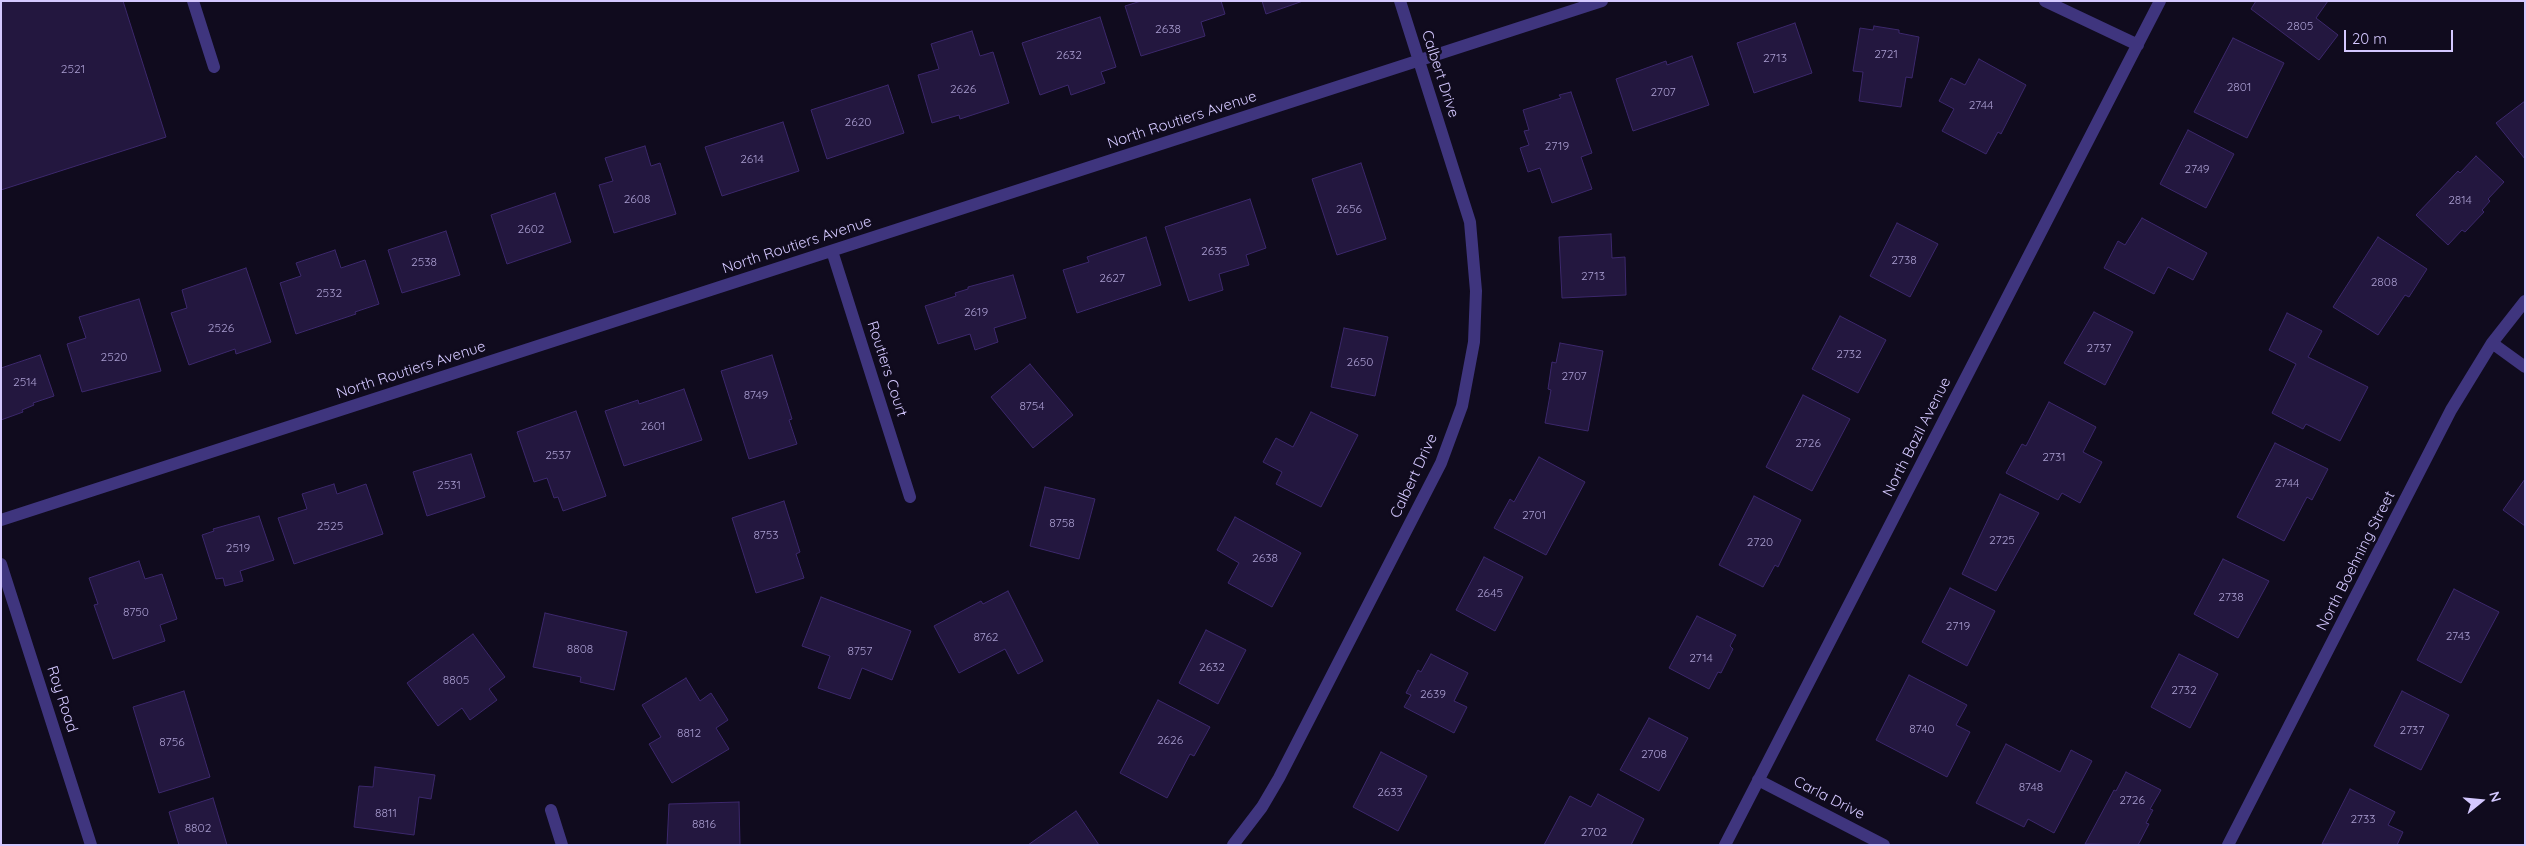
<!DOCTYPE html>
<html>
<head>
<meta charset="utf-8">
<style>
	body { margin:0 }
	#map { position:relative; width:2526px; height:846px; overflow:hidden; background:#100b1e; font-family:Quicksand,sans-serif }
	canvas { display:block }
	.frame { position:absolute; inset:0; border:2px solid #d4c8ff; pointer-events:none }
	.north { position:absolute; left:2456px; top:776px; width:50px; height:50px; -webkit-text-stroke:4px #100b1e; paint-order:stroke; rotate:73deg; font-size:14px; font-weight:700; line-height:20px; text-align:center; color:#d4c8ff }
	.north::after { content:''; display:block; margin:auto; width:18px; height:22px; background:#d4c8ff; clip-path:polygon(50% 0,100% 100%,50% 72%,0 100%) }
	.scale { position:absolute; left:2344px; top:30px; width:109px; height:22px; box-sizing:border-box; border:2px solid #d4c8ff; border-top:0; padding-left:6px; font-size:15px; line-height:18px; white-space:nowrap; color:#d4c8ff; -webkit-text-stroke:4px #100b1e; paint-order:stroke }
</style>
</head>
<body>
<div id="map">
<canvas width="2526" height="846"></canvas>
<div class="frame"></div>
<div class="north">N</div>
<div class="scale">20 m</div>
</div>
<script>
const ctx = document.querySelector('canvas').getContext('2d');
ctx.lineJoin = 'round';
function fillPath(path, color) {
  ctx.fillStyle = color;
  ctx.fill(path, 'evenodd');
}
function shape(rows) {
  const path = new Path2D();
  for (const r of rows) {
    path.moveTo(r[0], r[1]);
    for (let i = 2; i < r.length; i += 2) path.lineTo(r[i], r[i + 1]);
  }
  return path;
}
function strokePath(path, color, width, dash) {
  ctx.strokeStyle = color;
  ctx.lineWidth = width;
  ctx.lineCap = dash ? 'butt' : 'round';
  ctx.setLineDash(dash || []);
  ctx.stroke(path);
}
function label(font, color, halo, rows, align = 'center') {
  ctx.font = font + ' Quicksand,sans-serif';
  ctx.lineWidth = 5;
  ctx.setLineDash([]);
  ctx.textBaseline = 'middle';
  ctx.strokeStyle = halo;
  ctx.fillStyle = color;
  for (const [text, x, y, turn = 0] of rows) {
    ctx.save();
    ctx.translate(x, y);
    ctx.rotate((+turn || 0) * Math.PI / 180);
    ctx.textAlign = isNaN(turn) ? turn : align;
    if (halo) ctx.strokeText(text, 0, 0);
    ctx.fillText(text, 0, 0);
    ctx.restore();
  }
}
const building = shape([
	[1,1,123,1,166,137,1,190,1,1],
	[1141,1,1221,1,1225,14,1201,22,1205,36,1141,56,1125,6,1141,1],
	[1262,1,1303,1,1266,14,1262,1],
	[2256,1,2328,1,2316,18,2338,35,2319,60,2251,9,2256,1],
	[1100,17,1116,67,1101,72,1105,83,1071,95,1068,85,1040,95,1022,43,1100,17],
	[1795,23,1812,73,1754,93,1737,43,1795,23],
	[1874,26,1899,30,1899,33,1919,37,1912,78,1906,77,1901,107,1859,101,1863,72,1853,71,1860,28,1873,30,1874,26],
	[972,31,980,56,993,52,1009,103,960,119,959,115,932,123,918,75,939,69,931,44,972,31],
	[2233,38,2284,63,2247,138,2194,112,2233,38],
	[1692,56,1709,105,1633,131,1616,79,1666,61,1667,65,1692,56],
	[1979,59,2026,85,2001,134,1998,132,1986,154,1942,131,1954,109,1939,101,1951,78,1965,85,1979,59],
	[888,85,904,133,827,159,811,110,888,85],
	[1571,92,1592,153,1581,157,1592,189,1552,203,1540,168,1528,172,1520,148,1529,145,1524,131,1529,130,1523,110,1561,98,1559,95,1571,92],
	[2525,101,2525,159,2496,123,2525,101],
	[783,122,799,171,722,196,705,147,783,122],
	[2188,130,2234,154,2206,208,2160,184,2188,130],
	[645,146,651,166,660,163,676,214,614,233,599,185,613,181,605,158,645,146],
	[2476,156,2504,182,2488,199,2490,201,2482,210,2484,212,2465,232,2462,230,2448,245,2416,215,2458,171,2460,173,2476,156],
	[1361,163,1386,239,1337,255,1312,179,1361,163],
	[555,193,571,242,507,264,491,215,555,193],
	[1250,199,1266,248,1246,255,1249,265,1219,274,1223,290,1189,301,1165,227,1250,199],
	[2142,218,2207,253,2193,280,2168,267,2154,294,2104,268,2118,241,2125,245,2142,218],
	[1897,223,1938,244,1910,297,1870,276,1897,223],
	[446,231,460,275,402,293,388,250,446,231],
	[1611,234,1612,258,1625,257,1626,295,1562,298,1559,237,1611,234],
	[1146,237,1161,285,1077,313,1063,270,1089,262,1087,257,1146,237],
	[2378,237,2427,269,2409,297,2405,295,2378,335,2333,307,2378,237],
	[335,250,341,268,365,260,379,304,355,312,356,314,296,334,280,283,301,276,296,263,335,250],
	[246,268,271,342,236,354,235,349,189,365,171,313,187,308,182,290,246,268],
	[1013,275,1026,318,994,328,998,342,975,350,970,334,938,344,925,306,956,296,955,293,968,289,968,287,1013,275],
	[139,299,161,371,82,392,67,344,86,338,79,317,139,299],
	[2094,312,2133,332,2105,385,2064,363,2094,312],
	[2287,313,2322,331,2308,357,2368,387,2340,441,2306,424,2303,429,2272,413,2296,364,2269,350,2287,313],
	[1840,316,1886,340,1858,393,1812,369,1840,316],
	[1344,328,1388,337,1375,396,1331,387,1344,328],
	[1560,343,1603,351,1588,431,1545,423,1551,390,1548,389,1552,362,1556,363,1560,343],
	[40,355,54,396,33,403,34,405,22,410,23,412,1,420,1,368,40,355],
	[772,355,792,419,789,420,797,444,749,459,721,371,772,355],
	[1030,364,1073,415,1033,448,991,397,1030,364],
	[684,389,702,440,624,466,605,411,638,400,639,404,684,389],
	[1803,395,1850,419,1812,491,1766,467,1803,395],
	[2049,402,2096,427,2083,452,2102,462,2080,503,2062,493,2058,500,2006,473,2022,444,2026,446,2049,402],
	[576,411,606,496,563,511,558,497,554,498,547,478,534,482,517,432,576,411],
	[1311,412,1358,435,1321,507,1276,484,1282,472,1263,462,1276,438,1293,447,1311,412],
	[2275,443,2328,469,2312,500,2307,497,2284,541,2237,517,2275,443],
	[471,454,485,497,427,516,413,472,471,454],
	[1539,457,1585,482,1546,555,1494,528,1510,499,1514,502,1539,457],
	[2525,479,2525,526,2503,510,2525,479],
	[334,484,337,494,366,484,383,534,294,564,278,518,307,509,302,494,334,484],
	[1045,487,1095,499,1079,559,1030,546,1045,487],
	[2000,494,2039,513,1996,591,1962,574,2000,494],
	[1754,496,1801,520,1778,567,1775,565,1763,587,1719,565,1754,496],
	[784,501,800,552,796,554,804,578,756,593,732,518,784,501],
	[259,516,274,560,240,571,243,581,225,586,223,578,216,579,202,535,214,531,213,529,259,516],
	[1235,517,1301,553,1272,607,1228,583,1239,563,1217,550,1235,517],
	[1484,557,1523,577,1495,631,1456,610,1484,557],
	[2223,559,2269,581,2238,638,2194,614,2223,559],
	[139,561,145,579,162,574,177,619,160,625,165,641,113,659,94,605,98,604,89,578,139,561],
	[1950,588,1995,611,1967,666,1922,642,1950,588],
	[2454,589,2499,612,2461,683,2417,660,2454,589],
	[1008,591,1043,661,1018,674,1005,649,959,673,934,626,981,601,983,604,1008,591],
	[821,597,911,631,892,680,862,668,850,699,818,688,830,656,802,646,821,597],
	[545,613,627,632,614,690,580,682,581,677,533,667,545,613],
	[1697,616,1736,635,1730,646,1733,649,1721,673,1718,672,1709,689,1669,668,1697,616],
	[1206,630,1246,650,1218,704,1179,683,1206,630],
	[473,634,505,677,489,689,497,700,470,720,462,708,438,726,407,683,473,634],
	[1431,654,1468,673,1454,701,1467,707,1454,733,1404,707,1411,695,1406,693,1418,670,1421,672,1431,654],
	[2179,654,2218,674,2190,728,2151,707,2179,654],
	[1909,675,1967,705,1956,725,1970,732,1947,777,1876,740,1909,675],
	[686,678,700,701,711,693,728,720,716,728,729,749,672,783,649,744,661,737,642,705,686,678],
	[184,691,210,777,159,793,133,707,184,691],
	[2402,691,2449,715,2421,770,2374,746,2402,691],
	[1158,700,1210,727,1194,756,1190,754,1167,798,1120,773,1158,700],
	[1649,718,1688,738,1659,791,1620,770,1649,718],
	[2006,744,2060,772,2071,750,2092,761,2054,833,2028,819,2024,827,1976,803,2006,744],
	[1381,752,1427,776,1398,831,1353,807,1381,752],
	[375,767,435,775,431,799,419,797,414,835,354,827,359,786,373,787,375,767],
	[2126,772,2161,790,2150,809,2153,810,2146,823,2149,824,2138,845,2085,844,2114,790,2116,791,2126,772],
	[2350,789,2395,812,2388,825,2403,832,2397,845,2322,844,2350,789],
	[1598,794,1644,819,1631,845,1544,845,1570,796,1591,807,1598,794],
	[213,798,227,845,179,845,169,812,213,798],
	[739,802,740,845,667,845,669,804,739,802],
	[1076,811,1099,845,1028,845,1076,811]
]);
const service = shape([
	[193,1,214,67]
]);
const minor = shape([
	[2045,1,2138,45],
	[832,251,910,497],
	[2492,343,2525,367],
	[1,520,1602,1],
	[1,564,91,845],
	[1758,780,1884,845],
	[551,810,562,845],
	[1233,845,1262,807,1279,778,1441,463,1462,406,1474,342,1476,291,1470,222,1400,1],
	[1725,845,2160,1],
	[2228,845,2451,410,2492,343,2525,301]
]);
const numberNames = [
	["2805",2300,26],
	["2638",1168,29],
	["2721",1886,54],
	["2632",1069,55],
	["2713",1775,58],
	["2521",73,69],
	["2801",2239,87],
	["2626",963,89],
	["2707",1663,92],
	["2744",1981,105],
	["2620",858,122],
	["2719",1557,146],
	["2614",752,159],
	["2749",2197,169],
	["2608",637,199],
	["2814",2460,200],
	["2656",1349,209],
	["2602",531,229],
	["2635",1214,251],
	["2738",1904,260],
	["2538",424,262],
	["2713",1593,276],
	["2627",1112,278],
	["2808",2384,282],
	["2532",329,293],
	["2619",976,312],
	["2526",221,328],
	["2737",2099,348],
	["2732",1849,354],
	["2520",114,357],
	["2650",1360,362],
	["2707",1574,376],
	["2514",25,382],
	["8749",756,395],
	["8754",1032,406],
	["2601",653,426],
	["2726",1808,443],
	["2537",558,455],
	["2731",2054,457],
	["2744",2287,483],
	["2531",449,485],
	["2701",1534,515],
	["8758",1062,523],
	["2525",330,526],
	["8753",766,535],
	["2725",2002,540],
	["2720",1760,542],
	["2519",238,548],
	["2638",1265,558],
	["2645",1490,593],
	["2738",2231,597],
	["8750",136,612],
	["2719",1958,626],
	["2743",2458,636],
	["8762",986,637],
	["8808",580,649],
	["8757",860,651],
	["2714",1701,658],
	["2632",1212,667],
	["8805",456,680],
	["2732",2184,690],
	["2639",1433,694],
	["8740",1922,729],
	["2737",2412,730],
	["8812",689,733],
	["2626",1170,740],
	["8756",172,742],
	["2708",1654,754],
	["8748",2031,787],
	["2633",1390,792],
	["2726",2132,800],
	["8811",386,813],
	["2733",2363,819],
	["8816",704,824],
	["8802",198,828],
	["2702",1594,832]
];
const streetNames = [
	["Calbert Drive",1440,74,72],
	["North Routiers Avenue",1182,120,-18],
	["North Routiers Avenue",797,245,-18],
	["Routiers Court",887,369,72],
	["North Routiers Avenue",411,370,-18],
	["North Bazil Avenue",1917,437,-63],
	["Calbert Drive",1414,476,-65],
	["North Boehning Street",2356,561,-63],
	["Roy Road",62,699,72],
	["Carla Drive",1829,798,27]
];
fillPath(building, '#23173f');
strokePath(building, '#3c286c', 1);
strokePath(service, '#3f357e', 12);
strokePath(minor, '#3f357e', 12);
label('12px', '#a89ccf', null, numberNames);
label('15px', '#d4c8ff', '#100b1e', streetNames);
</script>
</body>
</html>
